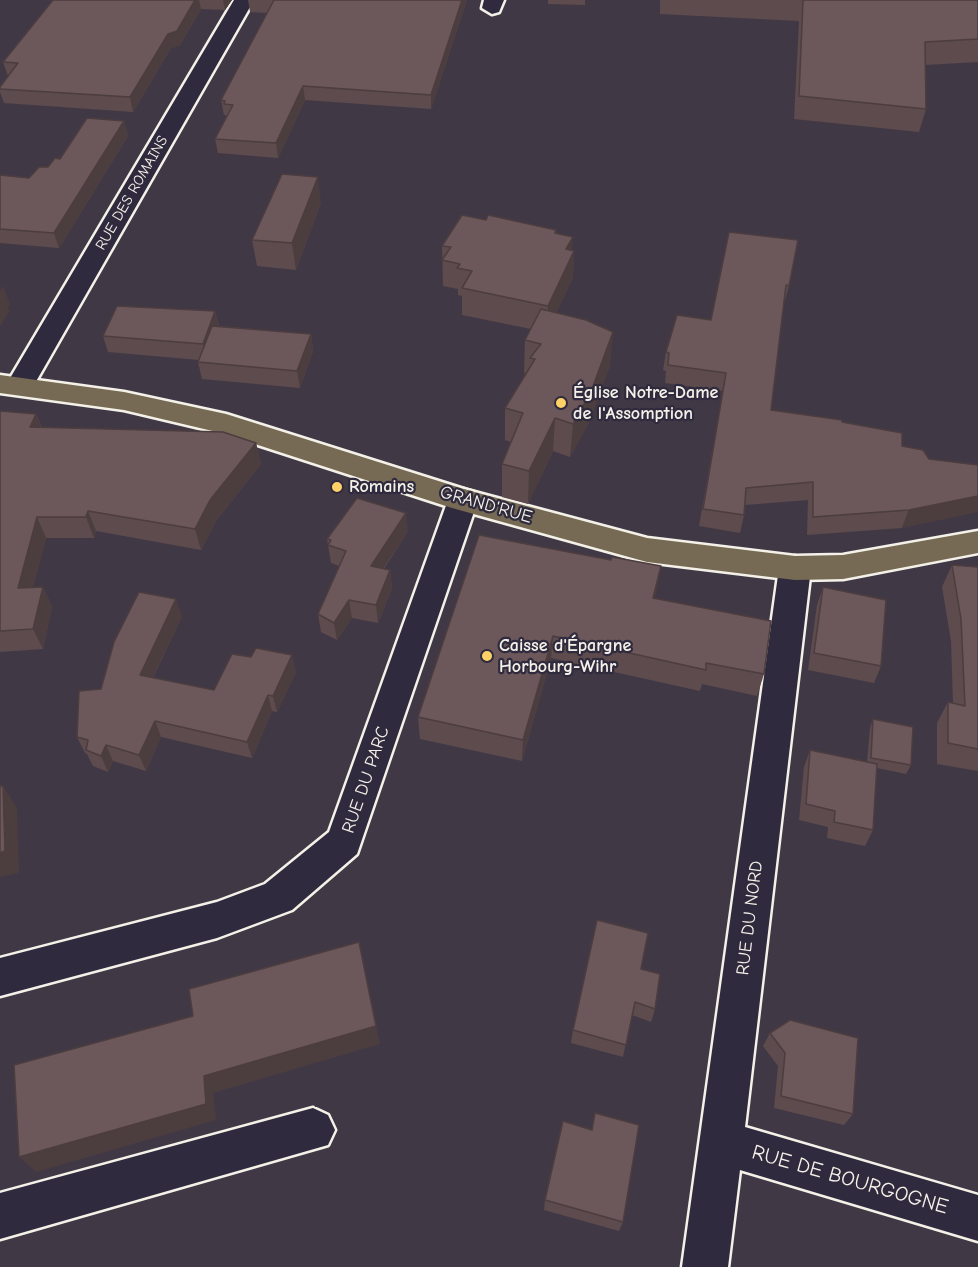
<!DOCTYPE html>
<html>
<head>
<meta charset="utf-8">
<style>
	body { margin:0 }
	canvas { display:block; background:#413846 }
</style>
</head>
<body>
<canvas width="978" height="1267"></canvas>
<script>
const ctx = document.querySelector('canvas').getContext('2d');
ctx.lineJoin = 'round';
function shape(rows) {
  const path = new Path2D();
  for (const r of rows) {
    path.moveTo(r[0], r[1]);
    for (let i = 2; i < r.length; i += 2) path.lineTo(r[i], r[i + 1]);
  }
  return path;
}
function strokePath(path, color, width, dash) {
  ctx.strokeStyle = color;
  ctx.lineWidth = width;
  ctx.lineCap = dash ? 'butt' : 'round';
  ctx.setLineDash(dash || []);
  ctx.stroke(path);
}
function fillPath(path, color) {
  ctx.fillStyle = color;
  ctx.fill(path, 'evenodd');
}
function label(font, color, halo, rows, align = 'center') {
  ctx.font = font + ' "Comic Neue",sans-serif';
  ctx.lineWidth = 4.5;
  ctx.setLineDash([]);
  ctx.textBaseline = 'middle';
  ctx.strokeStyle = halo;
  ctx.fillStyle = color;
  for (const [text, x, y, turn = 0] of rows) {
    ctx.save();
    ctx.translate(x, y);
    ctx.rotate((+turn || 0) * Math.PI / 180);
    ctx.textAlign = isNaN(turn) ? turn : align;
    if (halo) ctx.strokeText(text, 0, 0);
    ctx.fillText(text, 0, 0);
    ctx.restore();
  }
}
const minor = shape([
	[234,0,254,0,34,385,30,391,20,394,10,391,6,385,234,0],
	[484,0,504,0,499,12,492,14,482,8,484,0],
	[463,489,474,492,478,500,357,854,292,910,217,938,0,996,0,958,217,902,265,884,329,832,448,500,452,492,463,489],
	[795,556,806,560,811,568,745,1127,978,1195,978,1241,740,1170,728,1267,682,1267,779,568,784,560,795,556],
	[313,1108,328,1115,335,1130,328,1145,0,1239,0,1193,313,1108]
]);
const major = shape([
	[0,375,124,392,226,414,467,490,647,538,795,556,843,555,978,531,978,553,843,579,795,580,647,562,452,508,221,433,124,410,0,393,0,375]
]);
const wall = shape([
	[53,0,232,0,225,10,201,9,180,45,171,48,133,112,4,103,0,92,0,87,8,76,3,62],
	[248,0,467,0,431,109,305,100,278,158,218,153,215,139,226,117,226,115,224,115,221,100,267,13,250,12],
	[548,0,585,0,585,5,548,4],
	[660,0,978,0,978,62,925,65,926,109,919,132,794,119,799,21,660,14],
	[124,121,128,136,59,248,0,243,0,175,29,178,48,167,60,159],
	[321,203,296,270,257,266,252,240],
	[486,220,556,230,556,233,572,250,574,251,573,277,556,313,610,365,589,422,570,457,553,451,528,504,502,497,502,464,511,442,505,440,505,408,526,374,524,373,525,340,531,329,462,315,462,296,458,295,458,289,443,286,442,246],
	[729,232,789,286,784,304,771,410,842,422,902,446,929,459,902,528,807,535,808,500,745,505,744,515,740,533,699,526,723,391,665,383,666,371,663,370,666,352,711,320],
	[215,311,219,326,311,334,313,351,300,388,202,379,198,362,199,360,108,352,103,336],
	[0,411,36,414,42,427,256,443,261,464,216,521,201,550,96,531,94,538,46,538,33,587,43,587,52,607,43,649,0,652],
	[408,531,384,569,390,570,392,588,378,623,352,618,337,640,321,632,318,614,339,566,331,563,327,539],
	[611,560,661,566,654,599,764,674,757,696,702,684,700,691,551,658,522,761,420,739,418,717],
	[952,565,978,567,978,771,937,764,937,723,948,702,953,703,951,641,942,587],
	[823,587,881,666,874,683,808,670,817,605],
	[182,616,153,678,214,690,296,672,277,712,272,711,252,758,161,737,146,771,113,761,108,772,93,766,87,754,85,753,77,737,101,689],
	[873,719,911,765,906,774,877,768,873,830,865,846,827,838,828,827,799,820,804,767,810,750,867,762,870,728],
	[641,969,655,1009,651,1022,632,1015,623,1057,571,1043,573,1030],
	[770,1033,853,1114,844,1125,774,1108,778,1066,763,1046],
	[591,1130,623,1222,619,1231,544,1210,545,1200]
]);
const shadedWall = shape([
	[195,0,199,0,201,9,180,45,171,48,133,112,130,97,168,34],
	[223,0,232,0,225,10],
	[462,0,467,0,431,109,431,95],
	[303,86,305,100,278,158,276,143],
	[124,121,128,136,59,248,54,233],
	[318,177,321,203,296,270,292,243],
	[573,237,571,257,574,251,573,277,547,332,548,306,566,249],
	[3,286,10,304,8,307,10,311,0,326,0,290],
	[215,311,219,328,207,360,203,344],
	[613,332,610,365,589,422,570,457,573,424],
	[311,334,313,351,300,388,297,371],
	[36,414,45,435,30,427],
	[555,418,553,451,528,504,529,471],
	[256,443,261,464,216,521,201,550,195,529,210,500],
	[978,496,978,512,902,528,909,510],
	[88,511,96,531,94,538,86,517],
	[406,513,408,531,373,584,371,566],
	[37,517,46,538,28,608,18,588],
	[661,566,657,589,649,621,653,598],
	[390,570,392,588,378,623,376,605],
	[43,587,52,607,43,649,33,629],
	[176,599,182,616,146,692,140,675],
	[349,600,352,618,337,640,334,623],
	[553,636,551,658,522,761,523,740],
	[292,655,296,672,277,712,273,696],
	[268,695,272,711,252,758,247,742],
	[155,721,161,737,146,771,139,755],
	[106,745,113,761,108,772,101,756],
	[3,786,17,808,19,873,0,877,0,853],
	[359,942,380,1044,213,1093,216,1120,36,1172,19,1157,204,1076]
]);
const building = shape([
	[53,0,195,0,177,31,168,34,130,97,0,89,0,87,18,63,3,62,53,0],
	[274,0,462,0,431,95,303,86,276,143,215,139,233,105,224,104,225,101,221,100,274,0],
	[803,0,978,0,978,39,925,42,926,109,799,96,803,0],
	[87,118,124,121,54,233,0,229,0,175,29,178,39,167,48,167,55,158,60,159,87,118],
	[282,174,318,177,292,243,252,240,282,174],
	[462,215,486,220,488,215,556,230,555,233,573,237,566,249,574,251,548,306,462,288,472,271,457,268,460,264,442,260,451,247,442,246,462,215],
	[729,232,798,240,789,286,786,285,771,410,842,420,842,422,902,433,902,446,923,450,929,459,978,465,978,496,909,510,813,517,813,482,746,488,744,515,703,509,726,373,668,365,669,353,666,352,677,315,711,320,729,232],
	[117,306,215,311,203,344,103,336,117,306],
	[541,309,586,320,613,332,592,389,573,424,555,418,529,471,502,464,523,413,505,408,535,359,530,358,541,344,525,340,541,309],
	[212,326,311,334,297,371,198,362,212,326],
	[0,411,36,414,30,427,223,432,256,443,210,500,195,529,88,511,86,517,37,517,18,588,43,587,33,629,0,631,0,411],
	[357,498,406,513,371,566,390,570,376,605,349,600,334,623,318,614,346,551,328,545,331,540,327,539,357,498],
	[479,535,611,560,612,557,661,566,653,598,771,621,764,674,706,663,706,670,553,636,523,740,418,717,479,535],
	[952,565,978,567,978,749,948,743,948,702,965,706,961,619,952,565],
	[823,587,886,600,881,666,814,653,823,587],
	[139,592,176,599,140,675,214,690,232,654,251,657,256,648,292,655,273,696,268,695,247,742,155,721,139,755,106,745,101,756,86,750,88,740,77,737,79,691,101,689,114,642,139,592],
	[873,719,913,727,911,765,871,758,873,719],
	[810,750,877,764,873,830,834,822,835,811,806,804,810,750],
	[0,786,3,786,5,851,0,853,0,786],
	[597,920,648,933,641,969,660,974,655,1009,635,1002,626,1045,573,1030,597,920],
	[359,942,376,1026,204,1076,206,1104,19,1157,14,1065,193,1016,189,989,359,942],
	[790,1020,858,1038,853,1114,781,1096,785,1053,770,1033,790,1020],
	[595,1113,639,1125,623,1222,545,1200,563,1121,592,1130,595,1113]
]);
const markers = [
	[561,403,6,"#ffd166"],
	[337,487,6,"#ffd166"],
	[487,656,6,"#ffd166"]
];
const farStreetnames = [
	["RUE DES ROMAINS",132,193,-60]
];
const poiNames = [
	["Église Notre-Dame",573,393],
	["de l'Assomption",573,414],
	["Romains",349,487],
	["Caisse d'Épargne",499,646],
	["Horbourg-Wihr",499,667]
];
const streetNames = [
	["GRAND'RUE",486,505,16],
	["RUE DU PARC",366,780,-71],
	["RUE DU NORD",750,918,-83]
];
const nearStreetnames = [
	["RUE DE BOURGOGNE",850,1180,16]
];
strokePath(minor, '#f4f1e8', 5);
strokePath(major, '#f4f1e8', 5);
fillPath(minor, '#2f2a3d');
fillPath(major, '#766a54');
fillPath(wall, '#5d4b4d');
fillPath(shadedWall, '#4c3d3f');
fillPath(building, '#6c575a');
strokePath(building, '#4c3d3f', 1.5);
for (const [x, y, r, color] of markers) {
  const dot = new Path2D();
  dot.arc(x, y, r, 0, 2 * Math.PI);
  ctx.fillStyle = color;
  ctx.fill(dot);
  strokePath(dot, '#2f2a3d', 2);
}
label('15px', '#f4f1e8', '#2f2a3d', farStreetnames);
label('bold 18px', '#f4f1e8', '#2f2a3d', poiNames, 'left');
label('18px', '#f4f1e8', '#2f2a3d', streetNames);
label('21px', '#f4f1e8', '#2f2a3d', nearStreetnames);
</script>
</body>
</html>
